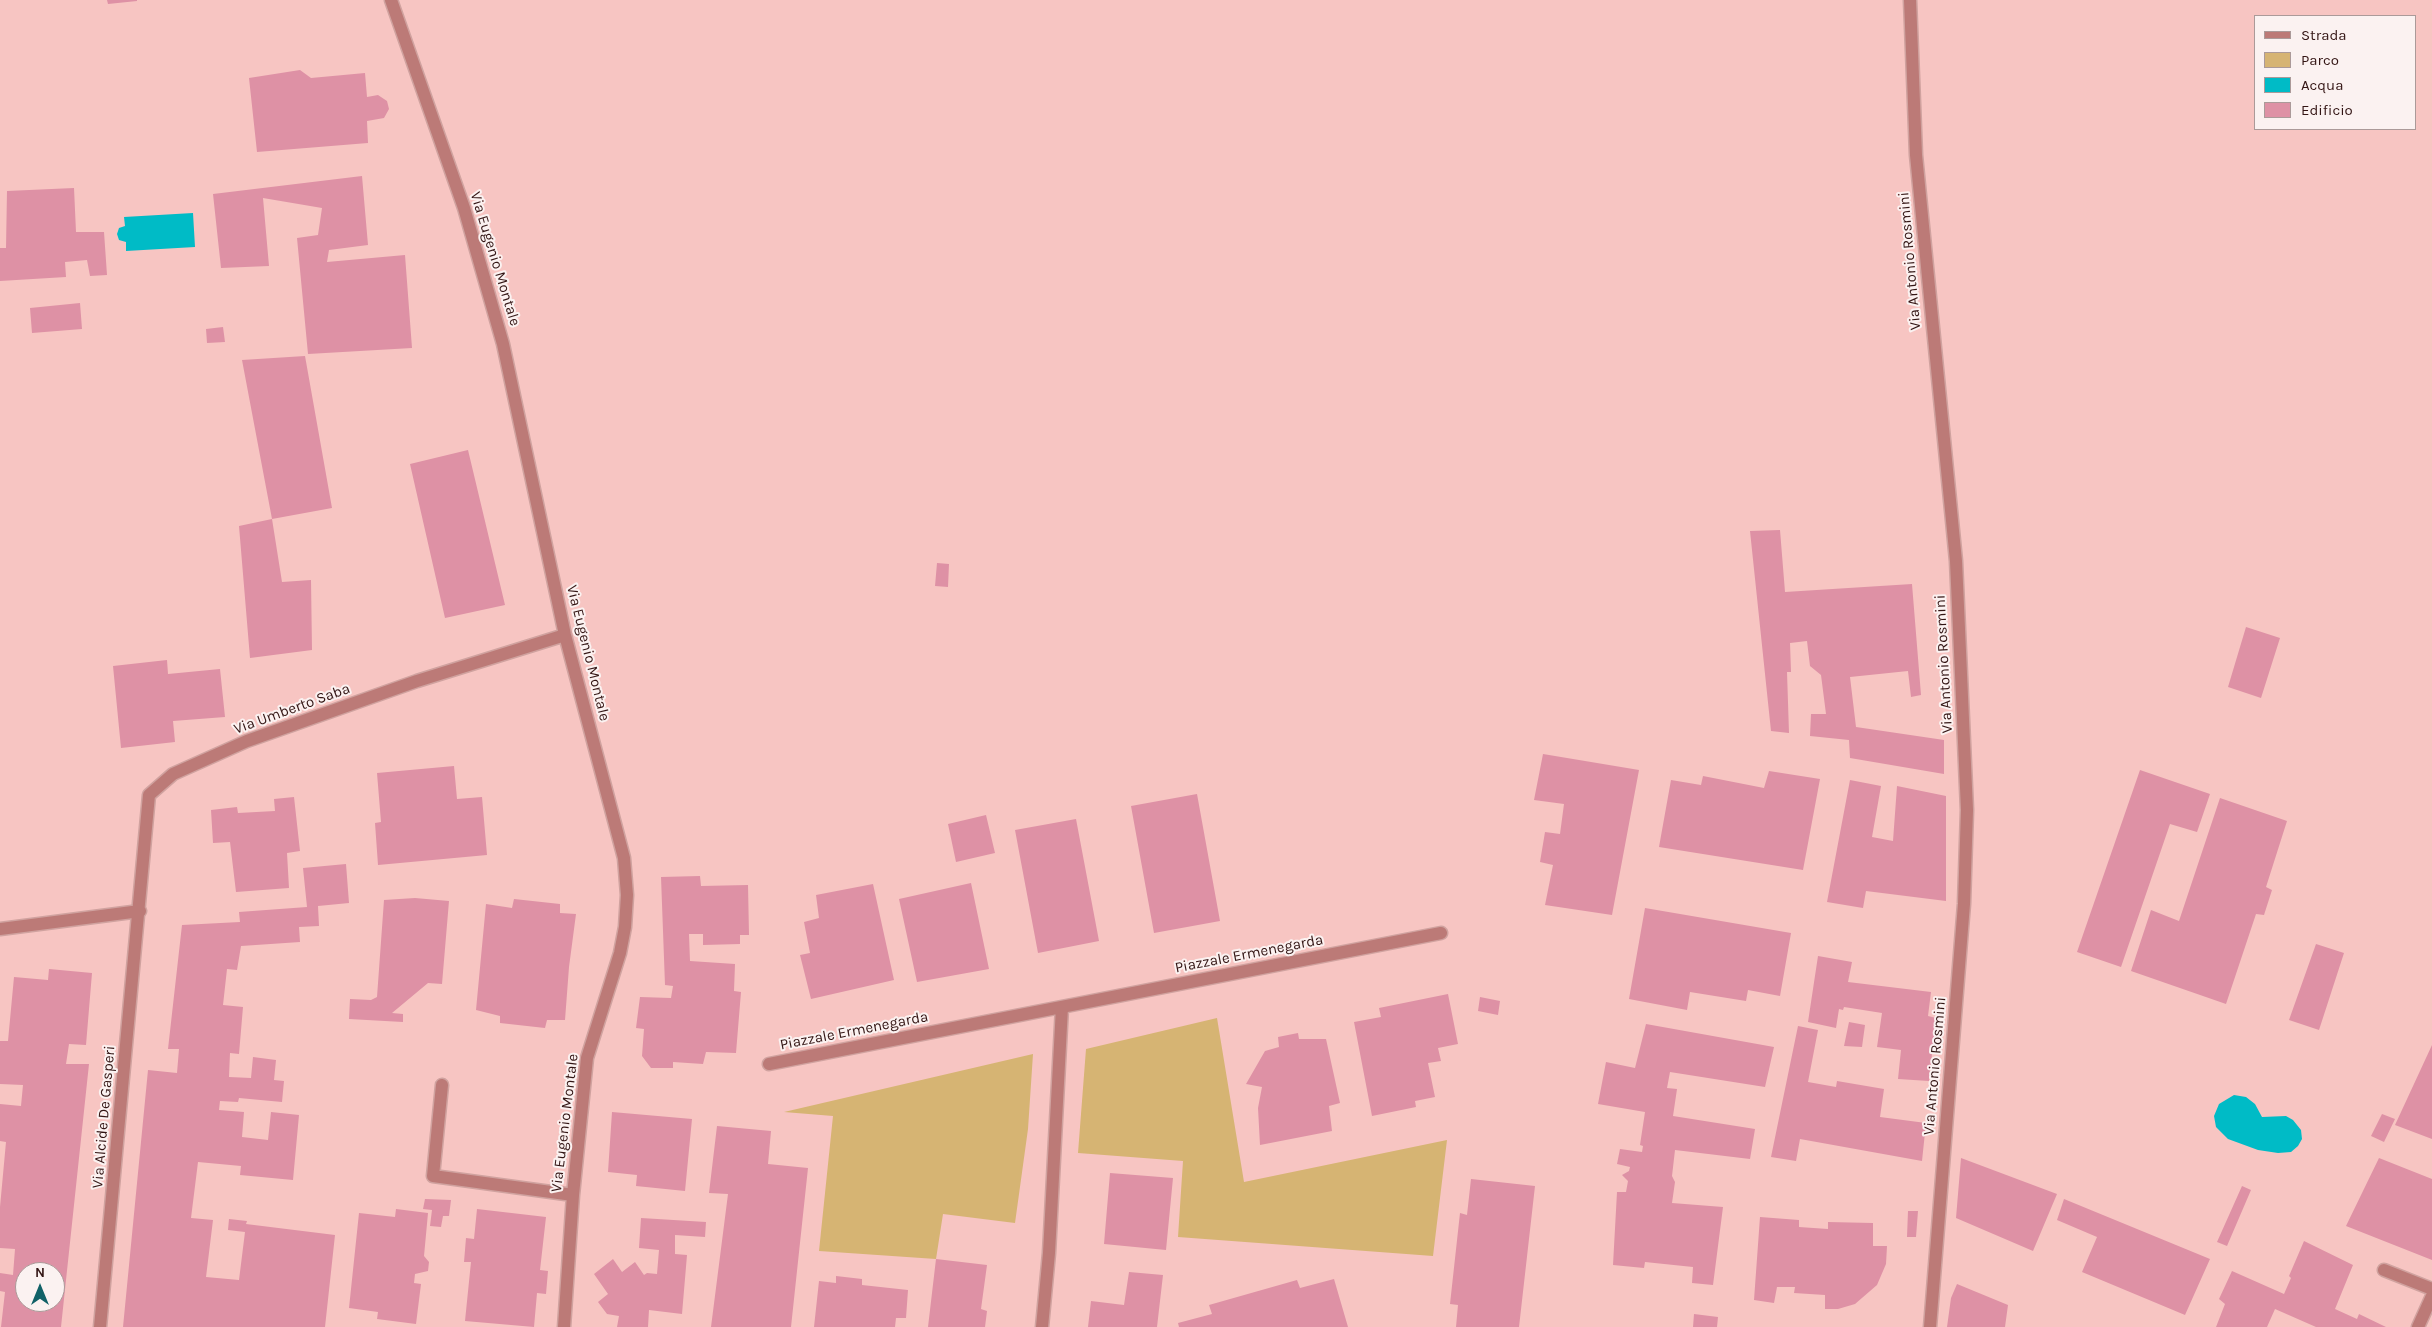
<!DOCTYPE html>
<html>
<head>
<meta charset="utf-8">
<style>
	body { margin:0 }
	#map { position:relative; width:2432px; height:1327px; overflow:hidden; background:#f7c5c2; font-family:Karla,sans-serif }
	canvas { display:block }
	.legend { position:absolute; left:2254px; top:15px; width:162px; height:115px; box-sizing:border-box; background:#fbf2f1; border:1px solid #ab9a99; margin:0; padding:6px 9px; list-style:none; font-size:15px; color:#331514 }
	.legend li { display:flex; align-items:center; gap:10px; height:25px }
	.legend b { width:25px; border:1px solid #ab9a99 }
	.north { position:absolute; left:15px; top:1262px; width:50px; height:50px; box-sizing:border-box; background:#fbf2f1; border:1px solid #ab9a99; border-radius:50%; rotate:0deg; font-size:14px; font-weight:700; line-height:20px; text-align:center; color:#331514 }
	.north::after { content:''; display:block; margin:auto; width:18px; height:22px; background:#116167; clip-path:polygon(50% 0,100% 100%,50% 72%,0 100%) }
</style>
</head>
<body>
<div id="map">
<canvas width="2432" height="1327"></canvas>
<ul class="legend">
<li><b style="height:6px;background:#bc7a77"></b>Strada</li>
<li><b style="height:14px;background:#d6b473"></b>Parco</li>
<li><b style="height:14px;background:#00bbc6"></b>Acqua</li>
<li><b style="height:14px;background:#de91a5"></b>Edificio</li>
</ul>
<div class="north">N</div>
</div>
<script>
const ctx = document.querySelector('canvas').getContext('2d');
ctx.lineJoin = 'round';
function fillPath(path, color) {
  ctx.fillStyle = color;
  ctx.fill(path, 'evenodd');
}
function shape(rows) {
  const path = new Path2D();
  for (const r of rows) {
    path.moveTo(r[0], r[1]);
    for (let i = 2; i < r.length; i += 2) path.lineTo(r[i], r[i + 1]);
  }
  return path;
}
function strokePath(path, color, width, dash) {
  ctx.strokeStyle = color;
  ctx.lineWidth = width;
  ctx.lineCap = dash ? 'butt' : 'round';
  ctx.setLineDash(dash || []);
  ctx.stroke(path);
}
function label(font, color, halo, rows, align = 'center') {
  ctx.font = font + ' Karla,sans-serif';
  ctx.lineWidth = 4;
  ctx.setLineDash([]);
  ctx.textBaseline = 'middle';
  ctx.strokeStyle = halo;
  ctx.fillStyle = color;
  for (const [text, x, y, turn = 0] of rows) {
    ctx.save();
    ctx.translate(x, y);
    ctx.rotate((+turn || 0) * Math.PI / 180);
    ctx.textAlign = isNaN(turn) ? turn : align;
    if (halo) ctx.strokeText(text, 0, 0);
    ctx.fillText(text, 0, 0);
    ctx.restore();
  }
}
const green = shape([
	[1217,1018,1244,1182,1447,1140,1433,1256,1178,1237,1183,1161,1078,1153,1086,1049],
	[1033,1054,1028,1129,1015,1223,943,1214,936,1259,819,1251,833,1116,784,1112]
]);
const water = shape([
	[193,213,195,247,126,251,126,242,119,240,117,234,119,228,125,226,124,217],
	[2234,1095,2246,1097,2255,1104,2262,1117,2286,1116,2293,1120,2301,1130,2302,1139,2298,1146,2291,1152,2278,1153,2258,1150,2228,1139,2216,1127,2214,1116,2219,1104]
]);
const building = shape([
	[107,0,137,0,137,1,108,4],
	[300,70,311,78,365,73,367,97,378,95,387,101,389,109,384,118,367,121,368,143,257,152,249,78],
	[362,176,368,245,329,250,327,262,405,255,412,348,308,354,297,238,318,235,322,208,263,198,269,266,221,268,213,194],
	[74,188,76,232,104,232,107,275,90,276,87,260,65,262,66,277,0,281,0,248,6,248,7,191],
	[80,303,82,329,32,333,30,308],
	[223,327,225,342,207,343,206,329],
	[305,356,332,508,272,519,242,360],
	[468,450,505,605,445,618,410,464],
	[272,519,282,582,311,580,312,650,250,658,239,526],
	[1780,530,1785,592,1912,584,1921,695,1911,697,1908,671,1850,677,1856,727,1944,740,1944,774,1850,758,1849,740,1810,736,1811,714,1826,714,1821,675,1810,666,1807,641,1790,643,1791,672,1787,672,1789,733,1771,731,1750,531],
	[937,563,949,564,948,587,935,586],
	[2246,627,2280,638,2261,698,2228,687],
	[167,660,168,674,220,669,225,717,173,721,175,742,121,748,113,666],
	[1543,754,1639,770,1612,915,1545,905,1553,865,1540,862,1545,832,1560,834,1564,804,1534,800],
	[454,766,457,799,482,797,487,855,378,865,375,823,381,822,377,773],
	[2140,770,2210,794,2197,832,2170,824,2121,967,2077,952],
	[1769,771,1820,779,1803,870,1659,847,1671,780,1701,785,1703,776,1764,788],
	[1850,780,1881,786,1872,837,1893,841,1897,786,1946,796,1946,901,1866,891,1863,908,1827,902],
	[1197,794,1220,921,1154,933,1131,806],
	[294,797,300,851,287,853,289,888,236,892,230,842,213,843,211,810,237,807,238,813,275,811,274,799],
	[2220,798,2287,821,2266,887,2272,890,2264,915,2256,914,2226,1004,2131,971,2151,910,2179,921],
	[986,815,995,853,956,862,948,824],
	[1076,819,1099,941,1038,953,1015,830],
	[346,864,349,903,318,906,319,926,299,927,300,942,241,946,237,970,227,969,223,1005,243,1007,239,1054,230,1053,229,1077,251,1078,253,1057,276,1060,274,1080,284,1081,282,1102,239,1098,238,1102,220,1101,219,1110,244,1112,242,1137,268,1140,271,1112,299,1115,293,1180,240,1175,241,1166,198,1162,191,1218,213,1220,206,1277,239,1280,245,1232,228,1230,229,1219,247,1221,246,1224,335,1235,325,1327,123,1327,148,1070,177,1073,179,1049,168,1049,182,925,240,922,239,912,307,907,303,868],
	[700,876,701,886,748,885,749,935,740,935,740,944,703,945,703,934,689,934,690,961,735,964,734,991,741,992,736,1053,706,1052,703,1064,673,1062,673,1068,651,1068,642,1056,644,1029,636,1028,640,997,671,998,673,986,665,985,661,877],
	[971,883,989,969,917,982,899,899],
	[873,884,894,980,811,999,800,955,810,953,804,922,819,918,816,895],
	[415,898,449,901,442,984,428,983,392,1013,403,1014,403,1022,349,1019,350,999,371,1000,377,997,384,900],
	[514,899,560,904,560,913,576,914,569,967,565,1020,547,1020,545,1028,500,1023,500,1016,476,1010,486,904,512,908],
	[1645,908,1791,933,1780,996,1748,990,1746,1001,1690,992,1687,1010,1629,999],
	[2316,944,2344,953,2319,1030,2289,1020],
	[1818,956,1852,962,1848,982,1931,992,1928,1016,1936,1018,1929,1081,1898,1079,1901,1050,1877,1047,1882,1013,1844,1007,1843,1010,1839,1009,1836,1028,1808,1022],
	[49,969,92,973,86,1045,69,1044,66,1064,89,1064,61,1327,1,1327,5,1292,0,1291,0,1273,13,1275,15,1249,0,1248,0,1207,6,1142,0,1141,0,1104,21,1106,23,1085,0,1084,0,1041,8,1041,14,977,48,980],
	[25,1272,55,1272,55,1302,25,1302],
	[1448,994,1458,1044,1438,1048,1441,1061,1428,1063,1435,1097,1415,1101,1416,1107,1372,1116,1354,1022,1381,1017,1379,1008],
	[1480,997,1500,1001,1498,1015,1478,1011],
	[1849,1022,1865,1025,1862,1047,1844,1046],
	[1646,1024,1774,1047,1765,1087,1670,1072,1667,1088,1677,1089,1673,1116,1755,1129,1750,1159,1675,1150,1672,1176,1675,1182,1672,1203,1723,1207,1713,1285,1692,1283,1693,1267,1645,1262,1644,1268,1613,1265,1617,1192,1626,1192,1628,1181,1622,1175,1629,1171,1630,1167,1617,1164,1620,1149,1642,1152,1643,1146,1640,1145,1645,1112,1598,1104,1606,1062,1635,1068],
	[1798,1026,1818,1030,1808,1082,1836,1087,1837,1081,1884,1089,1880,1117,1926,1123,1922,1161,1800,1139,1796,1161,1771,1157],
	[1298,1033,1299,1039,1326,1039,1340,1103,1329,1106,1332,1131,1260,1145,1258,1108,1262,1087,1246,1084,1265,1051,1279,1047,1278,1037],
	[2432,1045,2432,1139,2395,1125],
	[612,1112,692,1119,685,1191,636,1186,637,1175,608,1172],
	[2382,1114,2395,1119,2384,1142,2371,1136],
	[717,1126,771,1131,768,1164,808,1168,791,1327,711,1327,728,1194,709,1193],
	[1961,1158,2057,1194,2033,1251,1956,1218],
	[2379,1158,2432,1179,2432,1260,2346,1226],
	[1110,1173,1173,1178,1166,1250,1104,1244],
	[1471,1179,1535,1186,1519,1327,1456,1327,1458,1305,1450,1304,1460,1213,1467,1215],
	[2242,1186,2251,1190,2227,1246,2217,1242],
	[425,1199,451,1200,449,1216,443,1216,441,1227,430,1226,432,1210,423,1209],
	[2064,1199,2210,1259,2185,1315,2082,1272,2097,1237,2057,1220],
	[396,1209,428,1213,424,1256,429,1262,428,1271,415,1274,414,1283,421,1284,416,1324,377,1319,378,1312,349,1308,359,1213,395,1217],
	[477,1209,546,1217,540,1270,548,1271,546,1294,537,1293,534,1327,465,1321,471,1262,464,1262,466,1238,474,1239],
	[1908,1211,1918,1211,1916,1237,1907,1237],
	[1760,1217,1799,1220,1799,1227,1828,1229,1828,1222,1873,1223,1873,1246,1887,1246,1886,1264,1877,1285,1855,1304,1838,1309,1825,1309,1825,1295,1794,1293,1795,1287,1777,1287,1774,1303,1754,1300],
	[641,1218,706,1222,705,1237,675,1235,675,1254,687,1255,682,1314,649,1310,648,1327,617,1327,619,1316,607,1314,598,1302,608,1294,594,1274,613,1259,622,1272,635,1262,644,1275,647,1273,657,1274,659,1250,639,1248],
	[2304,1241,2353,1265,2335,1309,2357,1319,2359,1314,2386,1327,2316,1327,2275,1309,2267,1327,2216,1327,2225,1304,2219,1299,2232,1271,2284,1294,2291,1278,2289,1276],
	[936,1259,987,1265,981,1309,987,1311,985,1327,928,1327],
	[1129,1272,1163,1275,1157,1327,1088,1327,1091,1301,1124,1305],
	[836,1276,862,1279,862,1285,908,1290,906,1318,896,1318,895,1327,814,1327,819,1281,836,1283],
	[1334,1279,1348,1327,1179,1327,1178,1323,1212,1314,1209,1305,1297,1280,1300,1288],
	[1957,1284,2008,1305,2005,1327,1947,1327,1951,1298],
	[1694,1314,1718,1317,1717,1327,1693,1327]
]);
const minor = shape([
	[391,0,464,208,503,344,565,635,624,858,627,895,625,927,620,953,587,1058,573,1195,564,1327],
	[1910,0,1916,155,1956,561,1967,810,1964,904,1930,1327],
	[0,929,140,911],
	[769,1064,1441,933],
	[442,1085,433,1176,573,1195],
	[2384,1270,2432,1289],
	[100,1327,149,795,173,774,247,741,417,681,565,635],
	[1042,1327,1049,1253,1062,1007],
	[2418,1327,2432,1296]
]);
const streetNames = [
	["Via Eugenio Montale",495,259,73],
	["Via Antonio Rosmini",1910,261,-95],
	["Via Eugenio Montale",588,653,76],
	["Via Antonio Rosmini",1944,664,-93],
	["Via Umberto Saba",292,709,-20],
	["Piazzale Ermenegarda",1249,954,-11],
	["Piazzale Ermenegarda",854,1031,-11],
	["Via Antonio Rosmini",1935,1066,-85],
	["Via Alcide De Gasperi",104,1117,-85],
	["Via Eugenio Montale",565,1123,-83]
];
fillPath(green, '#d6b473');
fillPath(water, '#00bbc6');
fillPath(building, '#de91a5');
strokePath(minor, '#d0a29f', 15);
strokePath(minor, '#bc7a77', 12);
label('15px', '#331514', '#fbf2f1', streetNames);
</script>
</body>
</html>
